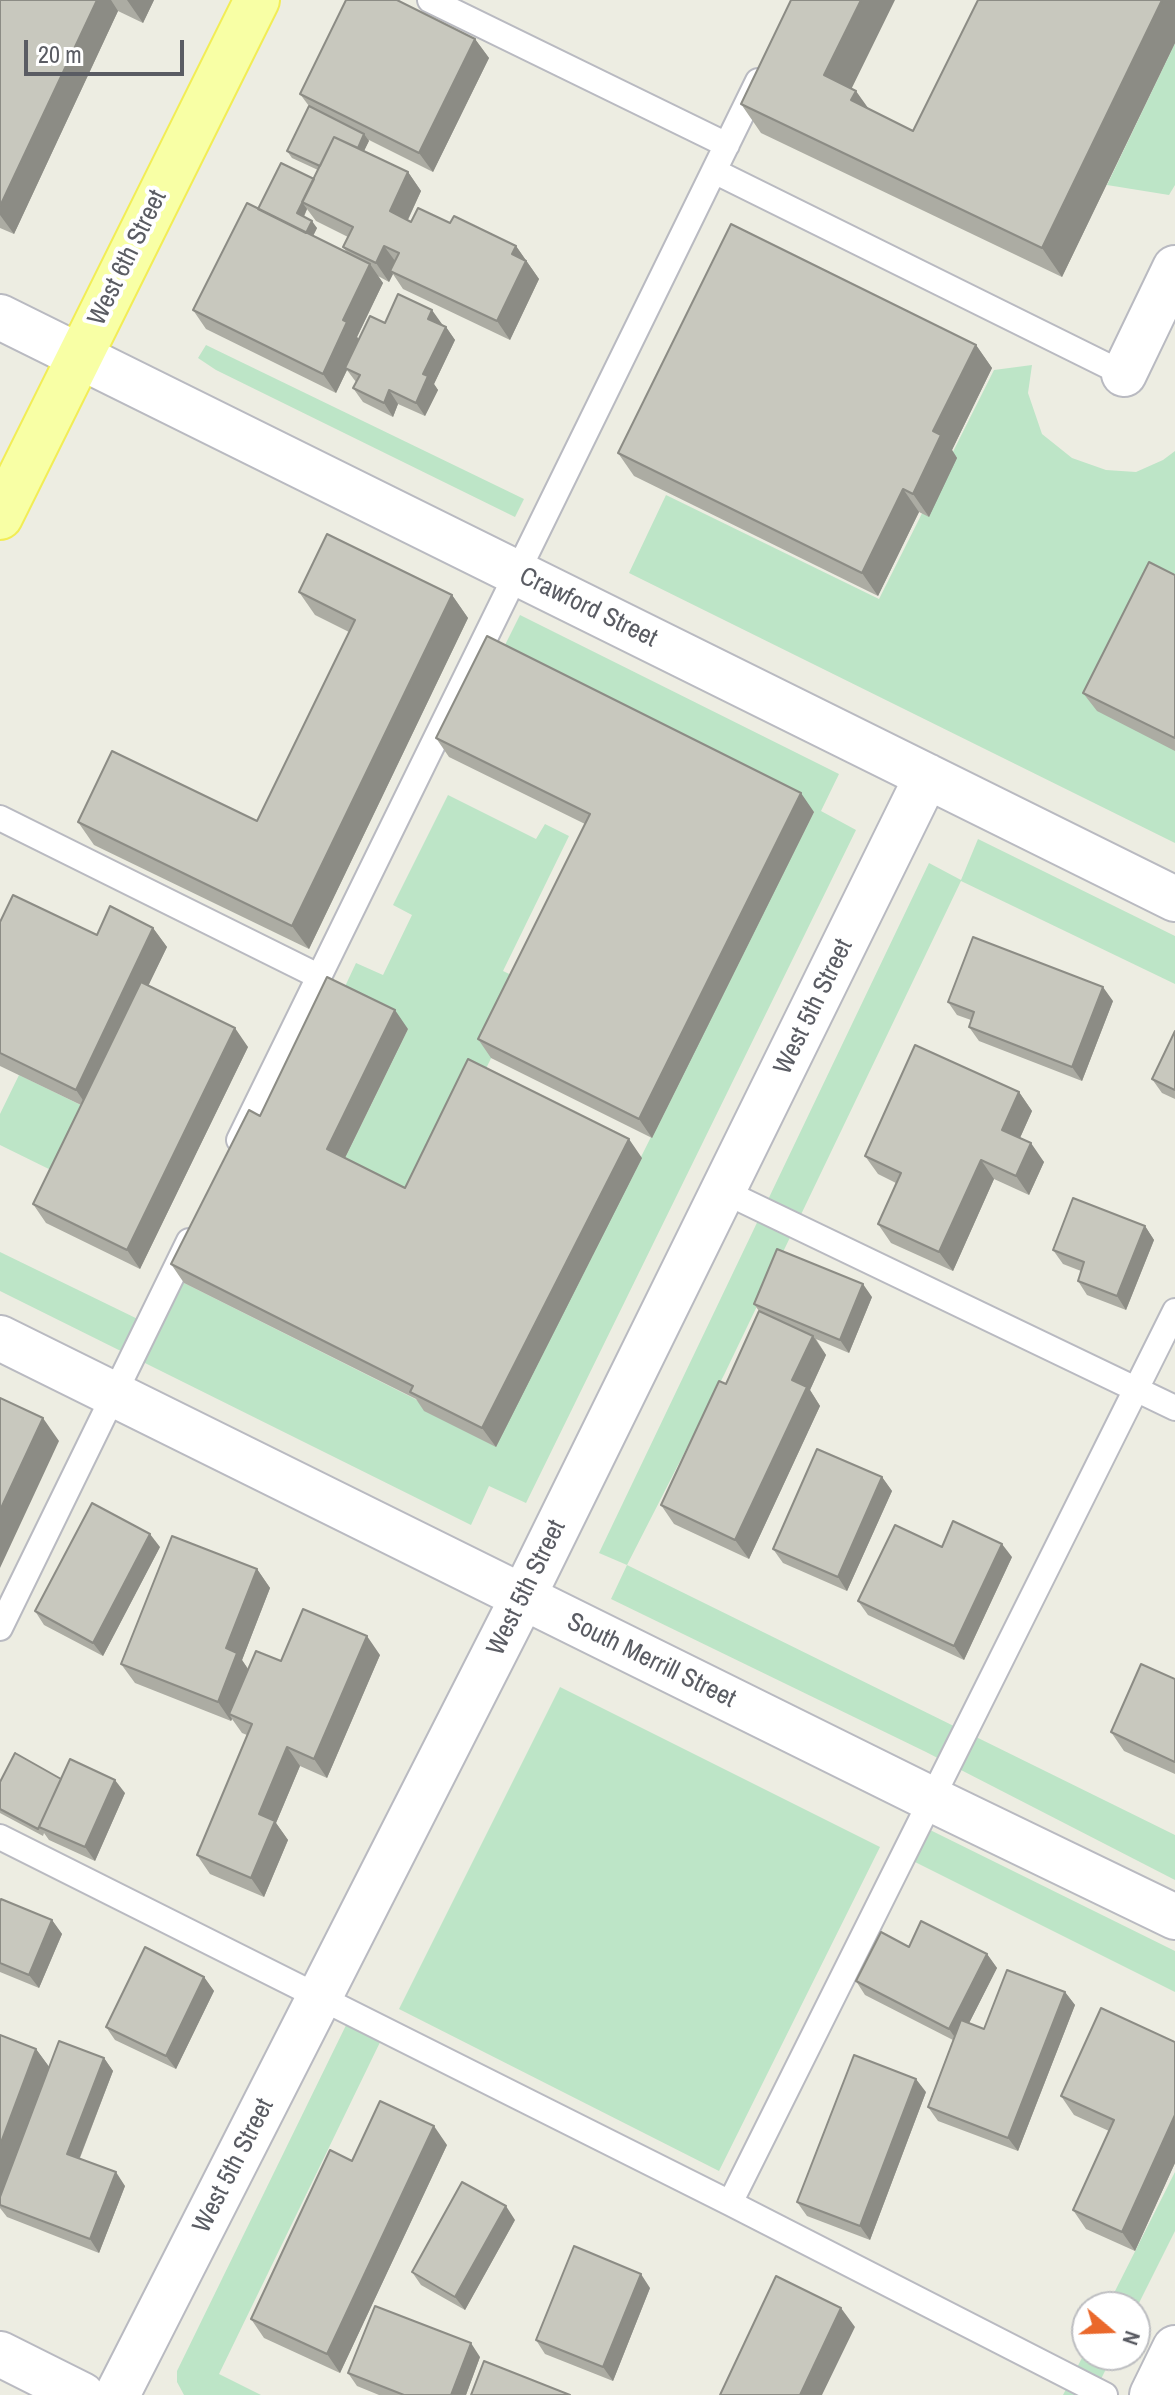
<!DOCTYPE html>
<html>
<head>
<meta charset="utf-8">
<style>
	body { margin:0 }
	#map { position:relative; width:1175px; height:2395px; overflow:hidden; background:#edede2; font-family:"Archivo Narrow",sans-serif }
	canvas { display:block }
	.north { position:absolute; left:1071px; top:2291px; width:80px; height:80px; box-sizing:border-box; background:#fff; border:2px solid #bdbec1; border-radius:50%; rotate:109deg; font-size:22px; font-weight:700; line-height:32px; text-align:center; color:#5a5c63 }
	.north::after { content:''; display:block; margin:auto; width:28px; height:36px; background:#ea682b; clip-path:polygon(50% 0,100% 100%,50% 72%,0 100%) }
	.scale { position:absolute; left:24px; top:40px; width:160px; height:36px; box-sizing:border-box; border:4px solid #5a5c63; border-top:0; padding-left:10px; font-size:24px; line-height:28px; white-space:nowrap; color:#5a5c63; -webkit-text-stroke:6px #fff; paint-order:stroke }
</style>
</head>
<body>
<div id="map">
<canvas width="1175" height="2395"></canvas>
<div class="north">N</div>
<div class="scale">20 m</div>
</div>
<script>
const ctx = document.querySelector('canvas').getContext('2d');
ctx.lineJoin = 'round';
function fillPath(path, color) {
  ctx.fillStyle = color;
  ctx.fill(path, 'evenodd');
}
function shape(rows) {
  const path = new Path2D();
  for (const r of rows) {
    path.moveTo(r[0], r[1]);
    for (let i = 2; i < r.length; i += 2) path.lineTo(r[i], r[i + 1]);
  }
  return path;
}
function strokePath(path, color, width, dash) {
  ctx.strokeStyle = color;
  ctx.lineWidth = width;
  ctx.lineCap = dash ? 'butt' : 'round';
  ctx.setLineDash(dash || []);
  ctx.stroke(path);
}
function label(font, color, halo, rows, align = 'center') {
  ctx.font = font + ' "Archivo Narrow",sans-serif';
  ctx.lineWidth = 8;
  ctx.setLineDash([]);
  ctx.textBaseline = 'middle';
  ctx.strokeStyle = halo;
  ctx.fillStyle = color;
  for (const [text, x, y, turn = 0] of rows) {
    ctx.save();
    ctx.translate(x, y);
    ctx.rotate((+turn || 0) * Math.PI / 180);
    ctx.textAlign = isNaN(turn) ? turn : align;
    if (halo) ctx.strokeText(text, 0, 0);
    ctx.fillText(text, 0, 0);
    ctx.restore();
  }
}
const green = shape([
	[1175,43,1175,185,1169,195,1107,185],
	[206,345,524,499,515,517,216,370,198,358],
	[1032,365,1028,393,1042,434,1072,458,1106,470,1136,472,1163,460,1175,451,1175,843,629,573,666,495,879,599,994,370],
	[520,615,839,774,821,811,856,830,526,1503,489,1486,471,1525,0,1291,0,1252,148,1324,172,1277,427,1405,496,1446,814,812,500,655],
	[448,795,536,839,545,824,569,836,503,971,528,983,418,1207,340,1168,408,1029,341,995,356,963,383,975,412,915,393,905],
	[978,839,1175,936,1175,984,961,881,724,1375,627,1565,1175,1835,1175,1880,926,1752,611,1599,627,1565,599,1553,929,863,961,880],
	[19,1075,89,1109,59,1174,0,1145,0,1114],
	[560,1687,880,1847,719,2171,399,2009],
	[920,1825,1175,1951,1175,1992,903,1856],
	[351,2015,385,2032,219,2374,261,2395,184,2395,177,2382,177,2371],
	[1175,2172,1175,2231,1135,2311,1135,2307,1107,2307],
	[1087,2348,1087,2355,1113,2355,1093,2395,1063,2395]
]);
const service = shape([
	[430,0,727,145],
	[714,171,1124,374],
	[0,818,318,976],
	[239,1140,758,81],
	[723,1191,1175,1408],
	[0,1628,189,1241],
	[0,1837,730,2203,1105,2395],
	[730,2203,1175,1311]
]);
const minor = shape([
	[0,317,1175,899],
	[1124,374,1175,268],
	[0,1338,933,1800,1175,1917],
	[0,2354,82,2395],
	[117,2395,523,1597,927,776],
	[1152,2395,1175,2348]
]);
const primary = shape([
	[0,517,257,0]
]);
const wall = shape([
	[0,0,154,0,143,23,118,11,14,234,0,228],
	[1175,0,1175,43,1062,277,761,133,741,104,851,88,868,109,913,131],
	[475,39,489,58,433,172,369,140,364,151,408,172,421,191,408,220,411,222,450,223,516,246,539,279,510,340,403,289,393,274,389,282,378,276,383,283,357,337,359,339,385,323,442,324,446,327,455,340,434,384,438,390,425,416,398,404,393,417,363,402,353,388,356,382,347,370,336,393,206,329,193,310,313,179,318,170,292,158,287,151,309,106,300,94],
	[307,209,316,221,348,237,343,247,348,254,313,236,317,228,304,217],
	[976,345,992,368,952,450,957,458,929,517,919,512,878,596,634,476,618,453],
	[1175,575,1175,751,1097,711,1083,693],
	[299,592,452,595,468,618,309,949,94,845,78,822,257,821,349,632,315,615],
	[436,738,814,812,652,1138,491,1058,478,1039,585,824,449,757],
	[0,922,97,935,153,928,167,947,148,985,248,1047,140,1269,46,1223,33,1204,81,1105,0,1066],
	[1113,1001,1082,1081,979,1041,969,1027,971,1020,957,1015,948,1002],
	[408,1029,345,1158,405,1188,642,1158,496,1447,424,1411,416,1399,184,1283,171,1264,260,1116],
	[1175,1031,1175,1099,1162,1093,1152,1079],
	[1019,1092,1032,1111,1020,1138,1044,1162,1029,1195,994,1179,953,1271,891,1243,878,1224,896,1183,878,1174,865,1156],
	[1145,1226,1154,1240,1126,1310,1087,1295,1078,1281,1081,1271,1063,1264,1053,1250],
	[872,1297,849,1353,816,1339,826,1355,810,1390,820,1406,749,1559,674,1524,661,1505,726,1384,759,1311,754,1304],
	[882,1477,892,1491,847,1591,783,1563,773,1549],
	[160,1547,103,1656,44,1625,35,1611],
	[1012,1557,964,1660,868,1615,858,1601],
	[257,1569,270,1588,242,1660,248,1669,281,1661,380,1655,327,1778,300,1766,276,1823,288,1840,264,1897,210,1874,197,1855,247,1735,242,1733,232,1719,231,1721,135,1683,121,1664],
	[1175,1679,1175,1774,1124,1751,1111,1732],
	[61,1779,125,1793,95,1861,49,1840,44,1833,43,1836,0,1813,0,1782],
	[0,1902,52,1920,62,1934,39,1988,0,1972],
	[909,1947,987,1954,997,1968,969,2023,984,2029,1065,1992,1075,2005,1018,2151,938,2121,928,2107,953,2040,865,1995,856,1981],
	[204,1977,214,1991,176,2069,115,2040,106,2027],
	[0,2035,36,2049,49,2067,104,2058,113,2071,80,2158,125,2186,99,2253,7,2217,0,2208],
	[1175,2042,1175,2163,1135,2251,1086,2229,1073,2210,1109,2131,1074,2115,1061,2096],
	[926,2092,870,2240,807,2216,797,2202],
	[447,2145,340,2373,264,2338,251,2319,352,2161],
	[515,2220,465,2310,421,2285,412,2272],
	[650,2288,613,2381,545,2354,536,2340],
	[480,2357,466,2395,379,2395,357,2386,348,2373]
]);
const shadedWall = shape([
	[97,0,111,0,118,11,14,234,0,215,0,206],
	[127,0,154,0,143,23],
	[861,0,895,0,844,104,824,75],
	[1162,0,1175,0,1175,43,1062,277,1042,248],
	[475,39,489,58,433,172,419,153],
	[856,91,876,119,851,100],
	[364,134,369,141,362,155,357,148],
	[408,172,421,191,403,230,390,211],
	[302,202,307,209,302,220,297,213],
	[312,221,317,228,308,246,303,239],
	[384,246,398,265,390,271,393,274,389,282,376,263],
	[516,246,539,279,510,340,497,321,512,254],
	[370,264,383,283,357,337,360,341,345,368,347,370,336,393,323,374,343,320],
	[432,310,442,324,438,333,428,319],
	[446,327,455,340,434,384,438,390,425,416,416,403,423,374],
	[976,345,992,368,952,450,957,458,929,517,913,494,933,431],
	[389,390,398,404,393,417,384,403],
	[903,489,919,512,878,596,862,573],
	[452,595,468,618,309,949,292,926],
	[801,793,814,812,652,1138,639,1119],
	[153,928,167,947,89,1109,76,1090],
	[1103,987,1113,1001,1082,1081,1072,1067],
	[395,1010,408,1029,340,1168,327,1149],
	[235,1028,248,1047,140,1269,127,1250],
	[1019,1092,1032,1111,1015,1149,1002,1130],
	[629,1139,642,1158,496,1447,482,1428],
	[1031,1143,1044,1162,1029,1195,1016,1176],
	[981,1160,994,1179,953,1271,939,1252],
	[1145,1226,1154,1240,1126,1310,1117,1296],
	[863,1284,872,1297,849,1353,840,1340],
	[813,1336,826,1355,810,1390,820,1406,749,1559,735,1540,792,1380],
	[43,1418,59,1441,0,1568,0,1510],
	[882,1477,892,1491,847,1591,838,1577],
	[150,1534,160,1547,103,1656,93,1643],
	[1002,1544,1012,1557,964,1660,954,1646],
	[257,1569,270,1588,242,1660,250,1672,229,1714,232,1719,231,1721,218,1702,226,1648],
	[367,1636,380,1655,327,1778,314,1759],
	[287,1747,300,1766,276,1823,288,1840,264,1897,251,1878,259,1814],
	[115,1780,125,1793,95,1861,85,1847],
	[52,1920,62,1934,39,1988,29,1975],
	[987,1954,997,1968,959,2043,949,2029],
	[204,1977,214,1991,176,2069,166,2056],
	[1065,1992,1075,2005,1018,2151,1008,2138],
	[36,2049,50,2068,0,2199,0,2145],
	[104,2058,113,2071,76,2167,67,2154],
	[916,2079,926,2092,870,2240,860,2226],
	[1175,2115,1175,2163,1135,2251,1122,2232],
	[434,2126,447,2145,340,2373,327,2354],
	[116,2172,125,2186,99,2253,90,2239],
	[506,2206,515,2220,465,2310,455,2297],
	[641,2274,650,2288,613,2381,603,2367],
	[841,2308,855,2327,822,2395,800,2395],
	[471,2343,480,2357,466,2395,451,2395]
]);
const building = shape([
	[0,0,97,0,0,206,0,0],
	[346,0,397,0,475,39,419,153,300,94,346,0],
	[791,0,861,0,824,75,856,91,851,100,913,131,978,0,1162,0,1042,248,741,104,791,0],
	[309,106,364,134,358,148,334,137,320,166,287,151,309,106],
	[334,137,408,172,390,211,411,222,418,208,450,223,454,216,516,246,512,254,526,261,497,321,390,271,399,253,384,246,376,263,343,247,353,227,302,202,334,137],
	[281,163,314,179,297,213,312,221,306,233,258,209,281,163],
	[247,203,370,264,343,320,347,322,323,374,193,310,247,203],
	[731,224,976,345,933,431,941,435,913,494,903,489,862,573,618,453,731,224],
	[398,294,432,310,428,319,446,327,423,374,428,376,416,403,389,390,384,403,353,388,360,375,345,368,370,316,385,323,398,294],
	[327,534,452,595,292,926,78,822,112,751,257,821,355,620,299,592,327,534],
	[1149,562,1175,575,1175,738,1083,693,1149,562],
	[487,636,801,793,639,1119,478,1039,590,814,436,738,487,636],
	[13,895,97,935,110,906,153,928,76,1090,0,1053,0,922,13,895],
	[973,937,1103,987,1072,1067,969,1027,974,1012,948,1002,973,937],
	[327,977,395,1010,327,1149,405,1188,468,1059,629,1139,482,1428,410,1392,413,1386,171,1264,249,1110,260,1116,327,977],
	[141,982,235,1028,127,1250,33,1204,141,982],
	[1175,1031,1175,1090,1152,1079,1175,1031],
	[915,1045,1019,1092,1002,1130,1031,1143,1016,1176,981,1160,939,1252,878,1224,901,1173,865,1156,915,1045],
	[1073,1198,1145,1226,1117,1296,1078,1281,1084,1262,1053,1250,1073,1198],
	[777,1249,863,1284,840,1340,754,1304,777,1249],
	[759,1311,813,1336,792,1380,807,1387,735,1540,661,1505,719,1381,726,1384,759,1311],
	[0,1398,43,1418,0,1510,0,1398],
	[817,1449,882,1477,838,1577,773,1549,817,1449],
	[92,1503,150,1534,93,1643,35,1611,92,1503],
	[953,1521,1002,1544,954,1646,858,1601,895,1525,942,1547,953,1521],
	[172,1536,257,1569,226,1648,237,1653,218,1702,121,1664,172,1536],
	[303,1609,367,1636,314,1759,287,1747,259,1814,275,1821,251,1878,197,1855,252,1724,229,1714,256,1651,281,1661,303,1609],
	[1141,1664,1175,1679,1175,1762,1111,1732,1141,1664],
	[15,1753,61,1779,38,1829,0,1809,0,1782,15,1753],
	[70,1759,115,1780,85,1847,39,1827,70,1759],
	[1,1899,52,1920,29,1975,0,1963,0,1902,1,1899],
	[921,1921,987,1954,949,2029,856,1981,881,1932,909,1947,921,1921],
	[145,1947,204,1977,166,2056,106,2027,145,1947],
	[1007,1970,1065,1992,1008,2138,928,2107,961,2020,984,2029,1007,1970],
	[1101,2008,1175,2042,1175,2115,1122,2232,1073,2210,1114,2120,1061,2096,1101,2008],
	[0,2035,36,2049,0,2145,0,2035],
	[59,2041,104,2058,67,2154,116,2172,90,2239,0,2205,0,2197,59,2041],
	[854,2055,916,2079,860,2226,797,2202,854,2055],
	[380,2101,434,2126,327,2354,251,2319,330,2150,352,2161,380,2101],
	[462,2182,506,2206,455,2297,412,2272,462,2182],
	[574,2246,641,2274,603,2367,536,2340,574,2246],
	[776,2276,841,2308,800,2395,720,2395,776,2276],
	[375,2306,471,2343,451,2395,404,2395,348,2373,375,2306],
	[484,2361,570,2395,471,2395,484,2361]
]);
const streetNames = [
	["West 6th Street",128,258,-64],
	["Crawford Street",588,608,26],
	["West 5th Street",814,1007,-64],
	["West 5th Street",527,1588,-64],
	["South Merrill Street",651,1661,26],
	["West 5th Street",234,2166,-63]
];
fillPath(green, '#bde5c7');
strokePath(service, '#b9bac1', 28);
strokePath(minor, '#b9bac1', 48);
strokePath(primary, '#f2ed56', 48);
strokePath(service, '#fff', 24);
strokePath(minor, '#fff', 44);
strokePath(primary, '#f8ffa5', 44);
fillPath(wall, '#acaca3');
fillPath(shadedWall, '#8c8c85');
fillPath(building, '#c8c8be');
strokePath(building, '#8c8c85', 2);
label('26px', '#5a5c63', '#fff', streetNames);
</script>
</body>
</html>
